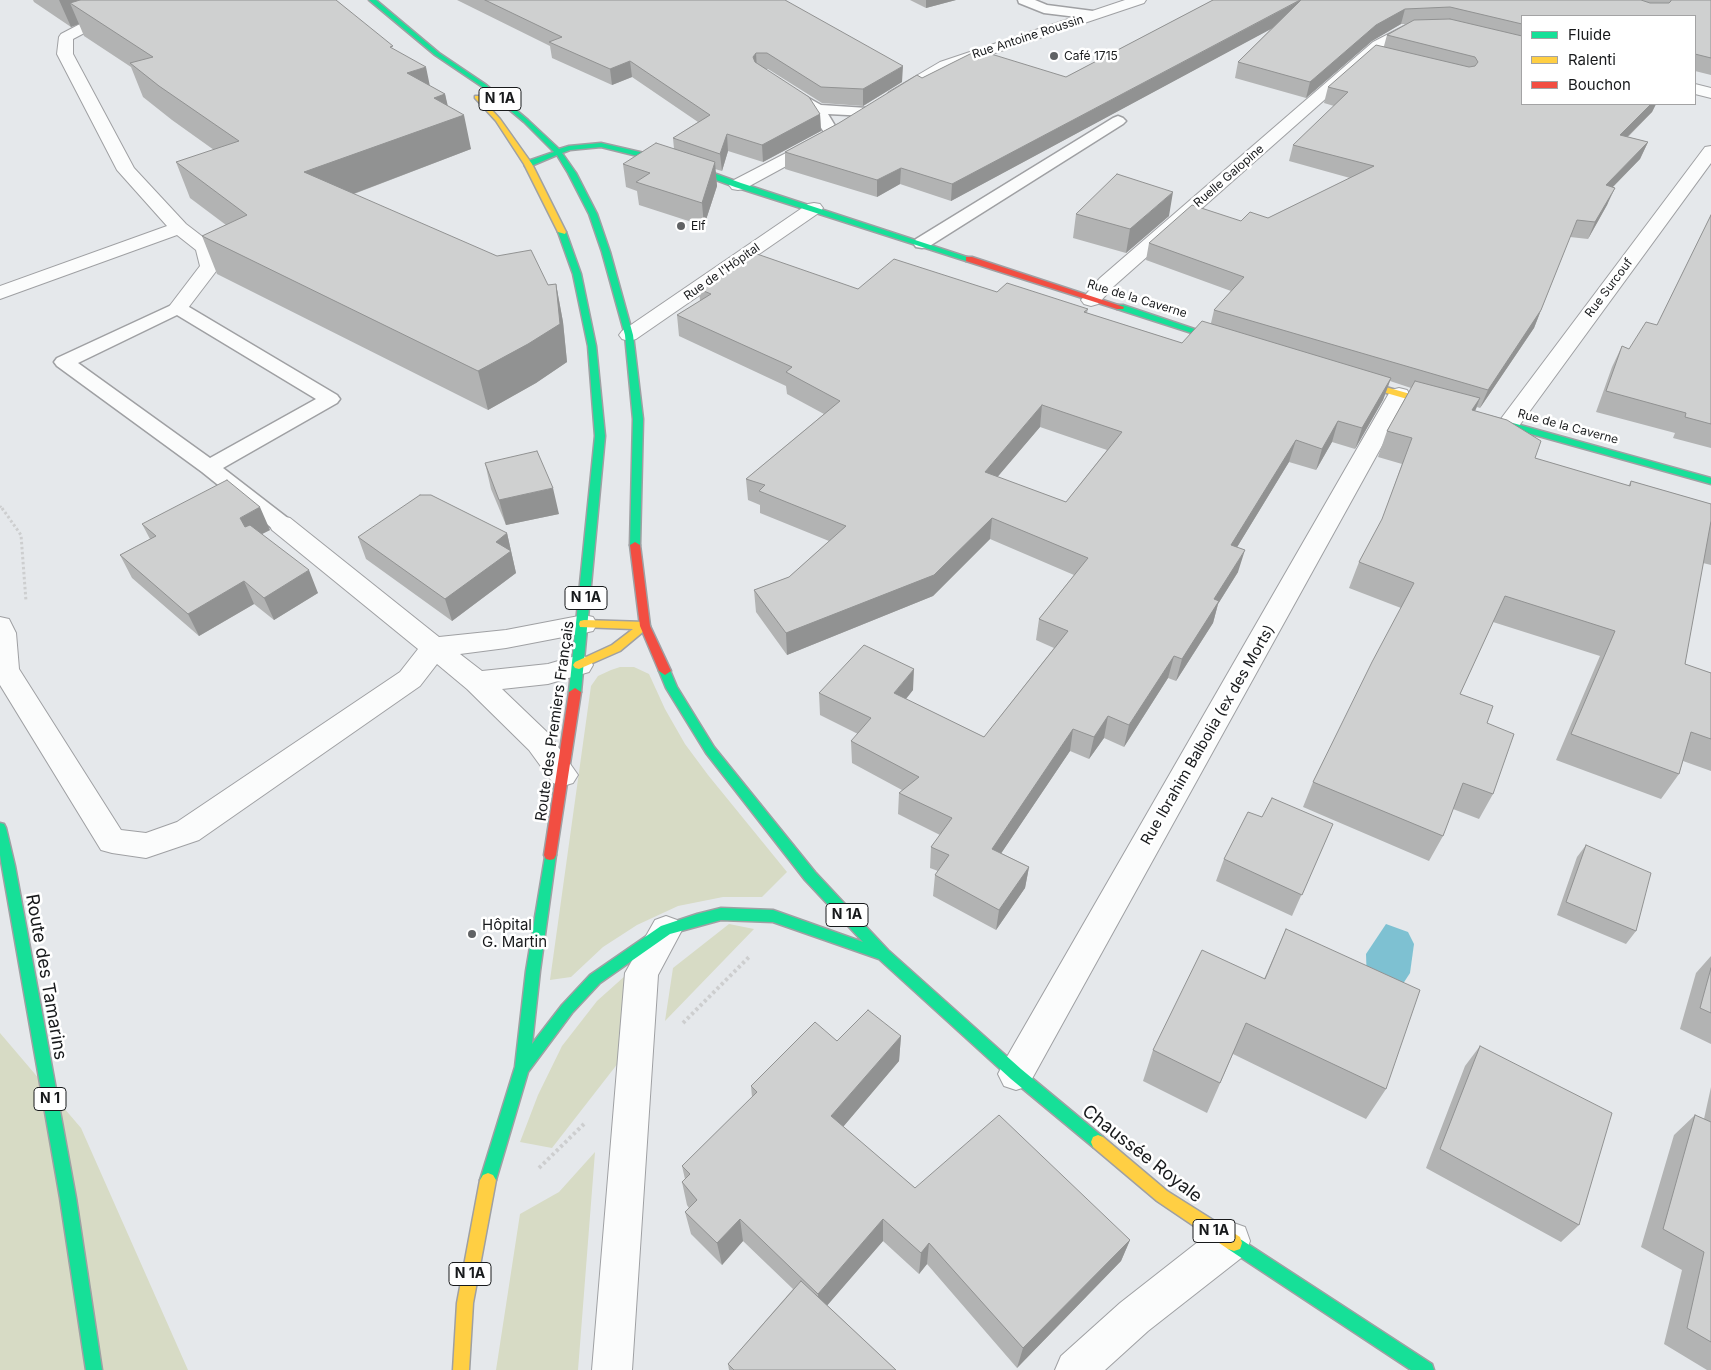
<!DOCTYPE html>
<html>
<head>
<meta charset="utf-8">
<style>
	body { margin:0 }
	#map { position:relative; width:1711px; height:1370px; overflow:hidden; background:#e5e8eb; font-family:Inter,sans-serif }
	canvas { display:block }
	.legend { position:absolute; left:1521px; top:15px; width:175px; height:90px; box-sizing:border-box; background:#fff; border:1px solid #a3a3a4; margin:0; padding:6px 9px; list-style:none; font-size:15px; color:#181a1c }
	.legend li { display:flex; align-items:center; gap:10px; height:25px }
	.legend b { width:25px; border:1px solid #a3a3a4 }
</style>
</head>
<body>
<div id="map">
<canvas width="1711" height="1370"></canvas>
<ul class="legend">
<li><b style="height:6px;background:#16e098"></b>Fluide</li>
<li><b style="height:6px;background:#ffcf43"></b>Ralenti</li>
<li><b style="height:6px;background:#f24e42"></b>Bouchon</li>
</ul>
</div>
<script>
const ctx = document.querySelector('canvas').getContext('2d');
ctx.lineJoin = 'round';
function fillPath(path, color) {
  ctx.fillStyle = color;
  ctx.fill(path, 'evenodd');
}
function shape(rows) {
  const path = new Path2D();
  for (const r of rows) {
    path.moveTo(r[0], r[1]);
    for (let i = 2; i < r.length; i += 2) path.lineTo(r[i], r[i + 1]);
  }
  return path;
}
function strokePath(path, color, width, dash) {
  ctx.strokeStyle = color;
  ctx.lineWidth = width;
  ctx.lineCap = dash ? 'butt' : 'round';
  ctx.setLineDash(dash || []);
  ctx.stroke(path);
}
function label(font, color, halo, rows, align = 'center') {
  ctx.font = font + ' Inter,sans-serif';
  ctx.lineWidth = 5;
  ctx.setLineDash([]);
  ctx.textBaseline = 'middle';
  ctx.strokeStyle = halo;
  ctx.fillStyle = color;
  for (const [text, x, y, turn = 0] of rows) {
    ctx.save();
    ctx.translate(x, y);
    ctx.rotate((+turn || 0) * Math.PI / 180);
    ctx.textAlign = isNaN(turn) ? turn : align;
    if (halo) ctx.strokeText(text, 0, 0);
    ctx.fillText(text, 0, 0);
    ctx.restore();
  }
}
const green = shape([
	[620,667,634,667,649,674,665,709,685,744,708,775,787,872,762,897,723,897,678,906,637,925,603,947,571,977,550,980,591,686,598,676,611,670],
	[729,924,754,929,665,1021,673,968],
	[626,975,622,1058,552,1148,520,1142,538,1095,562,1046,597,1001],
	[0,1033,81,1128,188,1370,0,1370],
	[595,1152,578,1370,496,1370,520,1214,559,1192]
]);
const water = shape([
	[1386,924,1408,932,1414,944,1410,973,1395,996,1367,983,1366,954]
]);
const pathFar2 = shape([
	[0,506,3,510]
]);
const pathFar1 = shape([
	[2,508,21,535,26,601]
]);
const path = shape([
	[683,1023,749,957],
	[539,1168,584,1124]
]);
const lane = shape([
	[1018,0,1035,0,1047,5,1093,11,1100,15,1093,19,1044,13,1019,3,1018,0],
	[789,87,821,105,867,108,872,109,874,112,872,115,867,116,828,114,840,134,837,137,832,139,827,137,811,112,784,94,782,91,784,88,789,87],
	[1118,116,1123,118,1126,121,1123,124,928,247,922,248,916,247,913,243,916,239,1113,118,1118,116],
	[178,302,184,304,337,395,340,399,337,403,223,468,289,519,292,524,289,529,281,531,273,529,202,472,57,366,54,362,57,358,178,302],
	[177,315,316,399,210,458,78,363,177,315]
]);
const street = shape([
	[153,0,174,0,172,3,90,30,73,39,73,54,134,168,186,224,212,244,220,266,185,312,178,314,171,312,168,308,200,266,196,250,177,235,0,299,0,286,167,226,117,170,57,54,59,37,61,34,80,24,153,0],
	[1125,0,1146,0,1144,3,950,68,901,98,889,98,887,95,889,92,940,62,1125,0],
	[1406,25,1420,25,1425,26,1427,29,1425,32,1420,33,1409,33,1383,48,1114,286,1098,304,1091,306,1084,304,1081,300,1100,278,1373,42,1406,25],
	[1695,84,1711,88,1711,98,1695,94,1695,84],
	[817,137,823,138,825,142,823,146,744,189,738,190,732,189,729,185,732,181,817,137],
	[1711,146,1711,163,1516,430,1508,432,1500,430,1497,425,1500,420,1705,147,1711,146],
	[814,203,820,204,823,208,820,212,636,339,629,341,622,339,619,335,622,331,808,204,814,203],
	[1399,388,1407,390,1410,395,1028,1086,1016,1090,1004,1086,998,1074,1004,1062,1388,395,1391,390,1399,388],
	[281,516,290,518,439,637,506,630,584,615,593,617,597,624,593,631,584,633,506,648,460,654,482,671,548,664,579,655,589,658,593,665,589,672,548,684,502,689,549,734,578,775,573,783,563,786,553,783,529,750,467,689,437,664,420,686,199,840,146,858,112,853,101,850,0,685,0,617,9,619,16,633,19,669,121,830,146,833,177,822,400,672,418,649,272,530,269,524,272,518,281,516],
	[666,916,677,920,682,930,658,975,632,1370,592,1370,625,973,655,920,666,916],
	[1231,1222,1245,1227,1250,1241,1245,1255,1148,1331,1105,1370,1055,1370,1061,1356,1120,1303,1217,1227,1231,1222]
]);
const fast = shape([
	[369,0,376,0,439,53,485,84,528,120,559,149,569,146,601,143,683,162,741,183,973,259,966,261,735,187,678,166,601,147,570,150,562,153,576,173,597,214,610,252,633,335,643,419,640,545,635,548,631,547,630,545,633,419,625,335,602,252,589,214,568,173,557,155,531,166,525,166,525,162,554,152,524,122,481,86,435,55,369,0],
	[559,230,566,232,581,274,596,346,605,436,581,692,575,696,569,692,595,436,588,346,573,274,558,232,559,230],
	[1117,305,1123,305,1233,342,1232,344,1226,344,1117,309,1117,305],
	[1484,415,1711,478,1711,484,1481,420,1479,418,1484,415],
	[665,667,669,668,677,687,714,747,815,872,888,950,1021,1069,1103,1137,1105,1142,1103,1147,1098,1149,1093,1147,1011,1079,879,959,773,922,721,920,670,934,600,983,572,1013,528,1072,496,1180,493,1185,488,1187,483,1185,480,1180,515,1067,526,971,546,851,550,850,554,851,556,855,540,971,532,1044,562,1005,590,975,661,926,697,914,721,908,773,910,863,942,805,880,706,753,666,688,659,671,665,667],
	[0,823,4,824,6,828,15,866,76,1198,102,1370,86,1370,60,1198,0,855,0,823],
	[1234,1235,1432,1364,1434,1370,1411,1370,1228,1249,1226,1243,1228,1237,1234,1235]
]);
const slow = shape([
	[475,96,479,96,500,119,532,164,566,232,565,234,558,232,524,164,496,121,475,98,475,96],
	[1351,377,1445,404,1447,406,1442,409,1348,382,1347,380,1351,377],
	[584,620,645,622,650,626,620,651,579,669,575,668,573,665,575,662,612,645,633,629,580,627,579,624,580,621,584,620],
	[1098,1135,1103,1137,1167,1191,1240,1237,1242,1243,1240,1249,1234,1251,1228,1249,1157,1201,1093,1147,1091,1142,1093,1137,1098,1135],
	[488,1173,493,1175,496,1180,473,1303,469,1370,453,1370,457,1303,480,1180,483,1175,488,1173]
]);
const jam = shape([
	[966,257,972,257,1124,307,1123,309,1117,309,966,261,966,257],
	[635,542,640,545,650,626,671,671,665,675,659,671,640,626,630,545,635,542],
	[575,688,581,692,556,855,554,859,550,860,546,859,544,855,569,692,575,688]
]);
const wall = shape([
	[33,0,336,0,394,50,430,86,445,94,447,105,471,149,354,194,548,285,556,284,563,322,567,362,536,383,488,410,217,274,202,236,226,225,190,198,176,162,214,150,172,120,143,97,131,67,84,36,79,24,71,27,34,2],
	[457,0,785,0,902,82,863,106,822,103,768,69,766,69,820,114,821,131,763,162,728,151,722,171,715,169,717,186,704,226,639,205,637,191,626,187,623,164,674,149,673,138,698,122,632,77,612,85,552,58,550,46],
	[910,0,956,0,926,8],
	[1213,0,1711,0,1711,75,1695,71,1695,16,1522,16,1522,104,1656,104,1652,112,1628,137,1648,142,1640,159,1613,187,1607,205,1588,239,1570,237,1534,328,1480,408,1477,407,1475,411,1535,458,1628,486,1631,481,1711,504,1711,565,1703,563,1685,664,1711,673,1711,771,1683,761,1679,774,1661,799,1556,760,1600,656,1493,622,1460,694,1487,723,1493,794,1479,819,1453,809,1443,836,1429,861,1303,807,1313,782,1401,608,1349,588,1359,562,1382,520,1402,464,1378,457,1387,431,1411,388,1390,381,1383,400,1355,449,1332,442,1316,470,1289,462,1237,547,1238,572,1218,604,1213,623,1176,681,1168,678,1124,747,1104,738,1089,759,1070,751,1001,853,1029,867,1025,888,996,930,933,896,935,875,938,871,930,868,931,847,940,835,898,814,899,793,902,790,852,763,851,741,858,734,820,715,819,693,913,690,906,699,984,737,1054,648,1036,640,1039,619,1074,575,990,539,933,596,787,655,756,612,754,590,789,577,829,541,760,513,760,505,748,500,746,479,824,414,787,394,786,386,679,336,677,315,700,301,699,289,858,289,997,292,1088,309,1087,313,1182,343,1211,323,1214,310,1231,291,1146,260,1149,243,1241,221,1268,218,1350,178,1289,161,1293,145,1334,106,1324,103,1328,87,1384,46,1387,35,1406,24,1401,24,1372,41,1306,98,1235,78,1238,62,1272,28,951,201,900,184,877,197,785,169,785,152,922,78,1066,77],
	[1040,427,1107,450,1066,502,997,477],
	[1076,214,1169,216,1126,253,1073,238],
	[1711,215,1711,448,1673,438,1675,433,1596,412,1612,367,1622,346,1629,349,1657,325],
	[485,463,559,514,506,525,491,489],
	[142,524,270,530,262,534,318,593,274,620,254,604,199,636,132,578,120,555,150,539],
	[507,533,516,573,452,621,366,559,358,537],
	[1262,817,1333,824,1292,916,1216,881,1224,859],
	[1586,845,1636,931,1626,944,1557,915,1577,857],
	[1286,929,1386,1089,1366,1119,1233,1054,1207,1113,1143,1081,1153,1050,1264,979],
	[1711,956,1711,1044,1680,1029,1696,973],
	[901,1036,899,1061,843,1127,915,1188,1130,1240,1121,1261,1017,1368,927,1264,919,1274,883,1241,827,1305,896,1370,729,1370,728,1364,793,1289,743,1241,722,1265,691,1234,685,1212,689,1208,687,1205,682,1182,685,1179,682,1166,752,1097,751,1086,837,1041],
	[1480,1046,1579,1225,1561,1242,1426,1168,1465,1066],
	[1711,1087,1711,1370,1707,1370,1664,1344,1682,1270,1641,1247,1674,1135,1695,1115,1704,1119]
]);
const shadedWall = shape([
	[59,0,147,0,70,3,79,24,71,27],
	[926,0,956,0,926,8],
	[1301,0,1297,15,951,201,952,184],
	[1405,9,1401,24,1372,41,1306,98,1310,82,1376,25],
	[756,53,757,69,753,57],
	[630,61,632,77,612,85,610,69],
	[903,66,902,82,863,106,863,89],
	[426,67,433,101,407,73],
	[445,94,451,119,464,115,471,149,316,208,304,172,434,98],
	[1651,104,1656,104,1652,112,1613,151,1620,135],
	[820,114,821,131,763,162,762,145],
	[727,134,728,151,722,171,720,154],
	[1648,142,1640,159,1598,202,1606,185],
	[715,162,717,186,704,226,702,203],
	[901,168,900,184,877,197,877,180],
	[1615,188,1607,205,1588,239,1595,222],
	[1173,192,1169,216,1126,253,1130,229],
	[556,284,563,322,567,362,536,383,488,410,478,371],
	[1541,310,1534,328,1480,408,1488,390],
	[1391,378,1383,400,1355,449,1362,428],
	[1480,398,1470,424,1472,410],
	[1042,405,1040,427,983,494,985,472],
	[1338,421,1332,442,1316,470,1322,449],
	[1296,440,1289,462,1225,567,1231,545],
	[553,488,559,514,506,525,499,500],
	[260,507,270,530,250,540,240,518],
	[992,518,990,539,933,596,787,655,786,633],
	[507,533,516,573,452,621,445,599,496,542],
	[1245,550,1238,572,1218,604,1213,623,1176,681,1182,659,1214,599],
	[309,570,318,593,274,620,264,598],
	[244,581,254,604,199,636,188,614],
	[1174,656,1168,678,1124,747,1129,725],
	[914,669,913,690,893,715,894,693],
	[1108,716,1104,738,1089,759,1094,737],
	[1073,729,1070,751,990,870,992,849],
	[1029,867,1025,888,996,930,999,910],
	[901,1036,899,1061,831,1141,831,1116],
	[740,1219,743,1241,722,1265,717,1243],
	[883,1219,883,1241,819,1315,818,1294],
	[1130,1240,1121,1261,1017,1368,1023,1348],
	[929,1243,927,1264,919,1274,921,1253]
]);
const building = shape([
	[80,0,336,0,393,46,390,47,426,67,407,73,445,94,434,98,464,115,304,172,497,256,531,250,548,285,556,284,560,324,528,344,478,371,202,236,247,215,176,162,239,141,159,86,130,63,153,57,70,3,80,0],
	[485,0,785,0,903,66,863,89,821,87,767,53,756,53,753,57,755,62,809,97,820,114,762,145,727,134,720,154,673,138,710,115,630,61,610,69,549,42,562,37,485,0],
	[1213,0,1300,0,952,184,901,168,877,180,785,152,839,123,917,75,922,78,978,50,1066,77,1213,0],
	[1301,0,1641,0,1650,3,1669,3,1671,1,1671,0,1711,0,1711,58,1695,54,1695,16,1522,16,1522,24,1450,7,1405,9,1376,25,1310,82,1238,62,1301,0],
	[1450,19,1522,36,1522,104,1651,104,1620,135,1648,142,1606,185,1615,188,1595,222,1577,220,1541,310,1488,390,1214,310,1244,277,1149,243,1192,205,1241,221,1250,212,1268,218,1374,166,1293,145,1348,92,1328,87,1376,45,1469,67,1475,66,1478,62,1475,57,1387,35,1414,20,1450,19],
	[656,143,715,162,702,203,636,182,650,173,623,164,656,143],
	[1117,174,1173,192,1130,229,1076,214,1117,174],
	[1711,215,1711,424,1685,417,1686,413,1606,391,1622,346,1629,349,1646,322,1657,325,1711,215],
	[757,254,858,289,894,259,997,292,1007,283,1088,309,1084,312,1182,343,1202,321,1391,378,1362,428,1338,421,1322,449,1296,440,1231,545,1245,550,1214,599,1219,601,1182,659,1174,656,1129,725,1108,716,1094,737,1073,729,992,849,1029,867,999,910,935,875,949,855,931,847,952,818,899,793,919,777,851,741,871,718,819,693,864,645,914,669,894,693,984,737,1068,631,1039,619,1088,558,992,518,934,575,786,633,754,590,789,577,846,526,759,491,765,485,746,479,840,401,786,372,792,367,677,315,711,294,699,289,757,254],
	[1042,405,1122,432,1066,502,985,472,1042,405],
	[1415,381,1480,398,1472,410,1507,420,1541,441,1535,458,1630,486,1631,481,1711,504,1711,521,1685,664,1711,673,1711,739,1691,732,1679,774,1571,734,1615,631,1505,596,1460,694,1493,706,1487,723,1514,734,1493,794,1463,783,1443,836,1313,782,1372,662,1414,583,1359,562,1382,519,1412,438,1387,431,1415,381],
	[537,451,553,488,499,500,485,463,537,451],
	[227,480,260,507,240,518,245,527,250,525,309,570,264,598,244,581,188,614,120,555,156,536,142,524,227,480],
	[420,495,431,495,507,533,496,542,511,551,445,599,358,537,420,495],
	[1272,798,1333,824,1302,895,1224,859,1248,812,1262,817,1272,798],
	[1586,845,1651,873,1636,931,1566,902,1586,845],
	[1286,929,1420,990,1386,1089,1246,1023,1220,1083,1153,1050,1202,950,1265,979,1286,929],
	[1711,968,1711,1013,1700,1008,1711,968],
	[868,1010,901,1036,831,1116,915,1188,999,1115,1130,1240,1023,1348,929,1243,921,1253,883,1219,818,1294,740,1219,717,1243,685,1212,697,1200,682,1182,690,1174,682,1166,757,1092,751,1086,815,1022,837,1041,868,1010],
	[1480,1046,1612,1113,1579,1225,1440,1149,1480,1046],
	[1695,1115,1711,1122,1711,1342,1687,1328,1704,1252,1663,1229,1695,1115],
	[801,1281,896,1370,734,1370,728,1364,801,1281]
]);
const markers = [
	[1054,56,5,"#606264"],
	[681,226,5,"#606264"],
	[472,934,5,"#606264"]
];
const farStreetnames = [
	["Rue Antoine Roussin",1028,37,-18],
	["Ruelle Galopine",1229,176,-41],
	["Rue de l'Hôpital",722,272,-35],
	["Rue Surcouf",1609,288,-53],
	["Rue de la Caverne",1137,299,17],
	["Rue de la Caverne",1568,427,15]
];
const farPoinames = [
	["Café 1715",1064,56],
	["Elf",691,226]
];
const shields = [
	[500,99,42],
	[586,598,42],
	[847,915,42],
	[50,1099,32],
	[1214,1231,42],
	[470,1274,42]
];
const shieldNames = [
	["N 1A",500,99],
	["N 1A",586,598],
	["N 1A",847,915],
	["N 1",50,1099],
	["N 1A",1214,1231],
	["N 1A",470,1274]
];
const streetNames = [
	["Route des Premiers Français",555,721,-82],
	["Rue Ibrahim Balbolia (ex des Morts)",1208,735,-60]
];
const poiNames = [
	["Hôpital",482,925],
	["G. Martin",482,942]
];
const nearStreetnames = [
	["Route des Tamarins",46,977,80],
	["Chaussée Royale",1142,1154,38]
];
fillPath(green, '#d7dbc5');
fillPath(water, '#7ec1d2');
strokePath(lane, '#9fa0a3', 3);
strokePath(street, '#9fa0a3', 2);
strokePath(fast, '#9fa0a3', 3);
strokePath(slow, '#9fa0a3', 3);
strokePath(jam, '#9fa0a3', 3);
strokePath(pathFar2, '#cdcecf', 2.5, [2, 2]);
strokePath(pathFar1, '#cdcecf', 3, [2.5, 2.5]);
strokePath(path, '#cdcecf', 4, [3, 3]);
fillPath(lane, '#fbfcfc');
fillPath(street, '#fbfcfc');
fillPath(fast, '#16e098');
fillPath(slow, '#ffcf43');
fillPath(jam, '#f24e42');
fillPath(wall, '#b2b3b3');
fillPath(shadedWall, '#919292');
fillPath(building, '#cfd0d0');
strokePath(building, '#919292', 1);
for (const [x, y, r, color] of markers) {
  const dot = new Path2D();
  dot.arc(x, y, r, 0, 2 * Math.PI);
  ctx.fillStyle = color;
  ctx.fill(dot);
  strokePath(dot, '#fff', 2);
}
label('12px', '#181a1c', '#fff', farStreetnames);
label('12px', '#181a1c', '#fff', farPoinames, 'left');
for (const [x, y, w] of shields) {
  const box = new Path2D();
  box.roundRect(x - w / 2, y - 11.5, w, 23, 4);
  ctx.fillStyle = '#fff';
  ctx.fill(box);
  strokePath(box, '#181a1c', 1);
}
label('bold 14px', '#181a1c', null, shieldNames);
label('15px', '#181a1c', '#fff', streetNames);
label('15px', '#181a1c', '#fff', poiNames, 'left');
label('18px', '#181a1c', '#fff', nearStreetnames);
</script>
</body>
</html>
